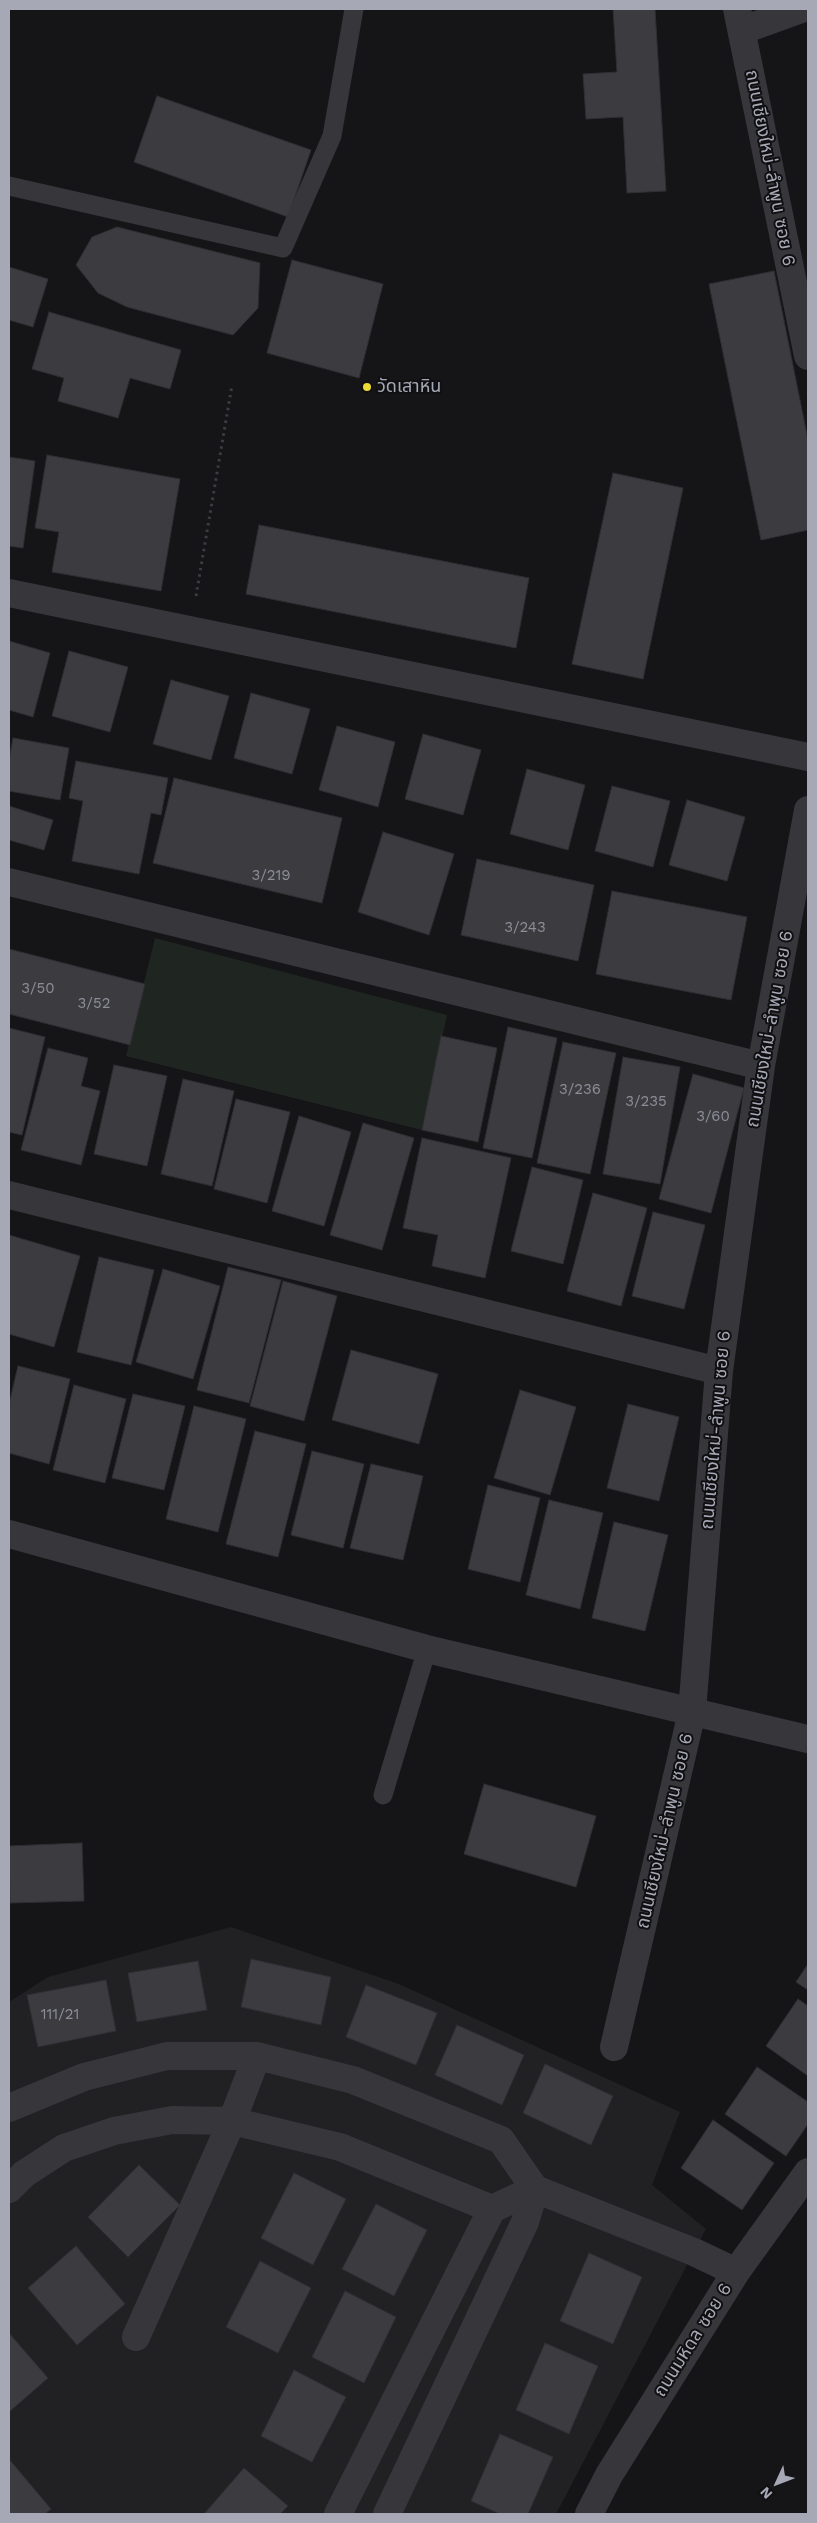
<!DOCTYPE html>
<html>
<head>
<meta charset="utf-8">
<style>
	body { margin:0 }
	#map { position:relative; width:817px; height:2523px; overflow:hidden; background:#151416; font-family:"Work Sans",sans-serif }
	canvas { display:block }
	.frame { position:absolute; inset:0; border:10px solid #a7a8b6; pointer-events:none }
	.north { position:absolute; left:752px; top:2458px; width:50px; height:50px; -webkit-text-stroke:4px #100f11; paint-order:stroke; rotate:227deg; font-size:14px; font-weight:700; line-height:20px; text-align:center; color:#a7a8b6 }
	.north::after { content:''; display:block; margin:auto; width:18px; height:22px; background:#a7a8b6; clip-path:polygon(50% 0,100% 100%,50% 72%,0 100%) }
</style>
</head>
<body>
<div id="map">
<canvas width="817" height="2523"></canvas>
<div class="frame"></div>
<div class="north">N</div>
</div>
<script>
const ctx = document.querySelector('canvas').getContext('2d');
ctx.lineJoin = 'round';
function fillPath(path, color) {
  ctx.fillStyle = color;
  ctx.fill(path, 'evenodd');
}
function shape(rows) {
  const path = new Path2D();
  for (const r of rows) {
    path.moveTo(r[0], r[1]);
    for (let i = 2; i < r.length; i += 2) path.lineTo(r[i], r[i + 1]);
  }
  return path;
}
function strokePath(path, color, width, dash) {
  ctx.strokeStyle = color;
  ctx.lineWidth = width;
  ctx.lineCap = dash ? 'butt' : 'round';
  ctx.setLineDash(dash || []);
  ctx.stroke(path);
}
function label(font, color, halo, rows, align = 'center') {
  ctx.font = font + ' "Work Sans","Noto Sans Thai",sans-serif';
  ctx.lineWidth = 4;
  ctx.setLineDash([]);
  ctx.textBaseline = 'middle';
  ctx.strokeStyle = halo;
  ctx.fillStyle = color;
  for (const [text, x, y, turn = 0] of rows) {
    ctx.save();
    ctx.translate(x, y);
    ctx.rotate((+turn || 0) * Math.PI / 180);
    ctx.textAlign = isNaN(turn) ? turn : align;
    if (halo) ctx.strokeText(text, 0, 0);
    ctx.fillText(text, 0, 0);
    ctx.restore();
  }
}
const built = shape([
	[231,1927,399,1984,680,2112,652,2185,706,2229,556,2514,9,2514,9,2002,48,1977]
]);
const green = shape([
	[155,938,447,1015,422,1130,126,1056]
]);
const building = shape([
	[613,9,655,9,666,191,627,193,623,117,586,119,583,74,617,72,613,9],
	[157,96,311,150,288,217,134,162,157,96],
	[117,227,260,263,258,308,233,335,127,307,98,293,76,265,92,237,117,227],
	[292,260,383,284,359,378,267,353,292,260],
	[9,267,48,279,33,327,9,320,9,267],
	[774,271,808,440,808,530,761,540,709,284,774,271],
	[49,312,181,350,170,389,130,378,118,418,58,401,64,378,32,369,49,312],
	[47,455,180,479,161,591,52,572,59,532,35,528,47,455],
	[9,457,35,461,23,548,9,546,9,457],
	[613,473,683,488,643,679,572,664,613,473],
	[259,525,529,578,516,648,246,594,259,525],
	[9,641,50,653,33,717,9,710,9,641],
	[69,651,128,667,110,732,52,716,69,651],
	[171,680,229,696,211,760,153,744,171,680],
	[251,693,310,709,292,774,234,758,251,693],
	[337,726,395,742,378,807,319,790,337,726],
	[423,734,481,750,463,815,405,799,423,734],
	[13,738,69,748,60,800,9,791,9,760,13,738],
	[76,761,168,778,161,815,151,813,139,874,72,861,83,801,69,798,76,761],
	[527,769,585,785,568,850,510,834,527,769],
	[174,778,342,818,322,903,153,863,174,778],
	[612,786,670,801,653,867,595,851,612,786],
	[687,800,745,817,727,881,669,865,687,800],
	[9,806,53,820,44,850,9,840,9,806],
	[383,832,454,854,429,935,358,912,383,832],
	[477,859,594,885,578,961,461,935,477,859],
	[612,891,747,917,731,1000,596,974,612,891],
	[9,949,145,984,130,1045,9,1014,9,949],
	[508,1027,557,1038,532,1158,483,1148,508,1027],
	[9,1028,45,1037,22,1135,9,1132,9,1028],
	[441,1036,497,1048,478,1142,422,1130,441,1036],
	[563,1042,616,1053,590,1174,537,1163,563,1042],
	[48,1048,88,1058,81,1086,100,1091,81,1165,21,1150,48,1048],
	[623,1057,680,1067,660,1184,603,1174,623,1057],
	[114,1065,167,1076,147,1166,94,1154,114,1065],
	[693,1074,744,1088,711,1213,659,1199,693,1074],
	[183,1079,234,1091,212,1186,161,1174,183,1079],
	[236,1099,290,1112,267,1203,214,1189,236,1099],
	[299,1116,351,1132,324,1226,272,1211,299,1116],
	[363,1123,414,1138,382,1250,330,1235,363,1123],
	[422,1138,511,1158,485,1278,432,1266,438,1235,403,1228,422,1138],
	[532,1167,583,1180,563,1264,511,1251,532,1167],
	[593,1193,647,1208,621,1306,567,1291,593,1193],
	[653,1212,705,1225,684,1309,632,1296,653,1212],
	[9,1235,80,1256,54,1347,9,1334,9,1235],
	[99,1257,154,1270,131,1365,77,1352,99,1257],
	[228,1267,281,1280,249,1403,197,1390,228,1267],
	[163,1269,220,1286,193,1379,136,1362,163,1269],
	[283,1281,337,1296,304,1421,250,1406,283,1281],
	[351,1350,438,1374,419,1444,332,1420,351,1350],
	[18,1366,70,1379,49,1464,9,1453,9,1404,18,1366],
	[74,1385,126,1399,105,1483,53,1470,74,1385],
	[520,1390,576,1407,550,1495,494,1478,520,1390],
	[133,1394,185,1406,164,1490,112,1478,133,1394],
	[628,1404,679,1417,659,1501,607,1488,628,1404],
	[194,1406,246,1419,218,1532,166,1519,194,1406],
	[255,1431,306,1444,278,1557,226,1544,255,1431],
	[312,1451,364,1464,343,1548,291,1535,312,1451],
	[371,1464,423,1476,403,1560,350,1548,371,1464],
	[488,1485,540,1498,520,1582,468,1569,488,1485],
	[549,1500,603,1513,580,1609,526,1595,549,1500],
	[614,1522,668,1535,645,1631,592,1618,614,1522],
	[484,1784,596,1816,576,1887,464,1854,484,1784],
	[82,1843,84,1901,10,1903,9,1846,82,1843],
	[251,1959,331,1977,321,2025,241,2007,251,1959],
	[198,1961,207,2010,137,2022,128,1973,198,1961],
	[808,1964,808,1990,796,1982,808,1964],
	[106,1980,116,2031,38,2047,27,1995,106,1980],
	[366,1985,437,2013,416,2065,346,2037,366,1985],
	[798,1999,808,2006,808,2076,766,2046,798,1999],
	[457,2025,524,2055,502,2105,435,2075,457,2025],
	[545,2064,613,2096,591,2145,523,2113,545,2064],
	[757,2067,808,2102,808,2124,786,2156,725,2114,757,2067],
	[713,2120,774,2163,742,2210,681,2168,713,2120],
	[139,2165,180,2205,128,2257,88,2217,139,2165],
	[294,2173,346,2199,313,2265,261,2238,294,2173],
	[376,2204,427,2230,394,2296,342,2269,376,2204],
	[76,2246,125,2304,77,2345,28,2288,76,2246],
	[589,2253,642,2277,613,2344,560,2321,589,2253],
	[260,2261,311,2288,278,2353,226,2327,260,2261],
	[345,2291,396,2317,364,2383,312,2357,345,2291],
	[9,2333,48,2378,9,2412,9,2333],
	[545,2343,598,2366,569,2434,516,2410,545,2343],
	[294,2370,346,2397,312,2462,261,2436,294,2370],
	[500,2434,553,2457,528,2514,500,2514,471,2501,500,2434],
	[9,2459,51,2509,45,2514,9,2514,9,2459],
	[244,2468,288,2506,280,2514,204,2514,244,2468]
]);
const path = shape([
	[196,596,232,385]
]);
const lane = shape([
	[9,186,283,248,332,136,354,9],
	[383,1795,427,1649]
]);
const street = shape([
	[737,9,808,356],
	[743,30,801,9],
	[9,593,808,757],
	[9,882,761,1066],
	[9,1195,719,1371],
	[9,1534,427,1649,808,1739],
	[614,2047,692,1712,719,1371,761,1066,808,810],
	[9,2108,84,2077,167,2056,257,2056,353,2080,501,2140,535,2189,694,2252,736,2272],
	[9,2189,24,2174,64,2148,114,2131,172,2120,232,2121,340,2147,492,2209],
	[136,2337,232,2121,257,2056],
	[338,2514,492,2209,535,2189],
	[387,2514,525,2222,535,2189],
	[589,2514,609,2475,736,2272,808,2172]
]);
const markers = [
	[367,387,5,"#edda36"]
];
const numberNames = [
	["3/219",271,876],
	["3/243",525,928],
	["3/50",38,989],
	["3/52",94,1004],
	["3/236",580,1090],
	["3/235",646,1102],
	["3/60",713,1117],
	["111/21",60,2015]
];
const streetNames = [
	["ถนนเชียงใหม่-ลำพูน ซอย 6",770,168,79],
	["ถนนเชียงใหม่-ลำพูน ซอย 6",770,1029,-80],
	["ถนนเชียงใหม่-ลำพูน ซอย 6",716,1430,-85],
	["ถนนเชียงใหม่-ลำพูน ซอย 6",665,1831,-77],
	["ถนนมหิดล ซอย 6",693,2340,-58]
];
const poiNames = [
	["วัดเสาหิน",377,387]
];
fillPath(built, '#212023');
fillPath(green, '#1f2621');
fillPath(building, '#3c3c40');
strokePath(building, '#2f2e32', 1);
strokePath(path, '#3c3c42', 3, [2.5, 4]);
strokePath(lane, '#36363b', 19);
strokePath(street, '#36363b', 28);
for (const [x, y, r, color] of markers) {
  const dot = new Path2D();
  dot.arc(x, y, r, 0, 2 * Math.PI);
  ctx.fillStyle = color;
  ctx.fill(dot);
  strokePath(dot, '#100f11', 2);
}
label('15px', '#8c8d98', null, numberNames);
label('18px', '#a7a8b6', '#100f11', streetNames);
label('18px', '#a7a8b6', '#100f11', poiNames, 'left');
</script>
</body>
</html>
